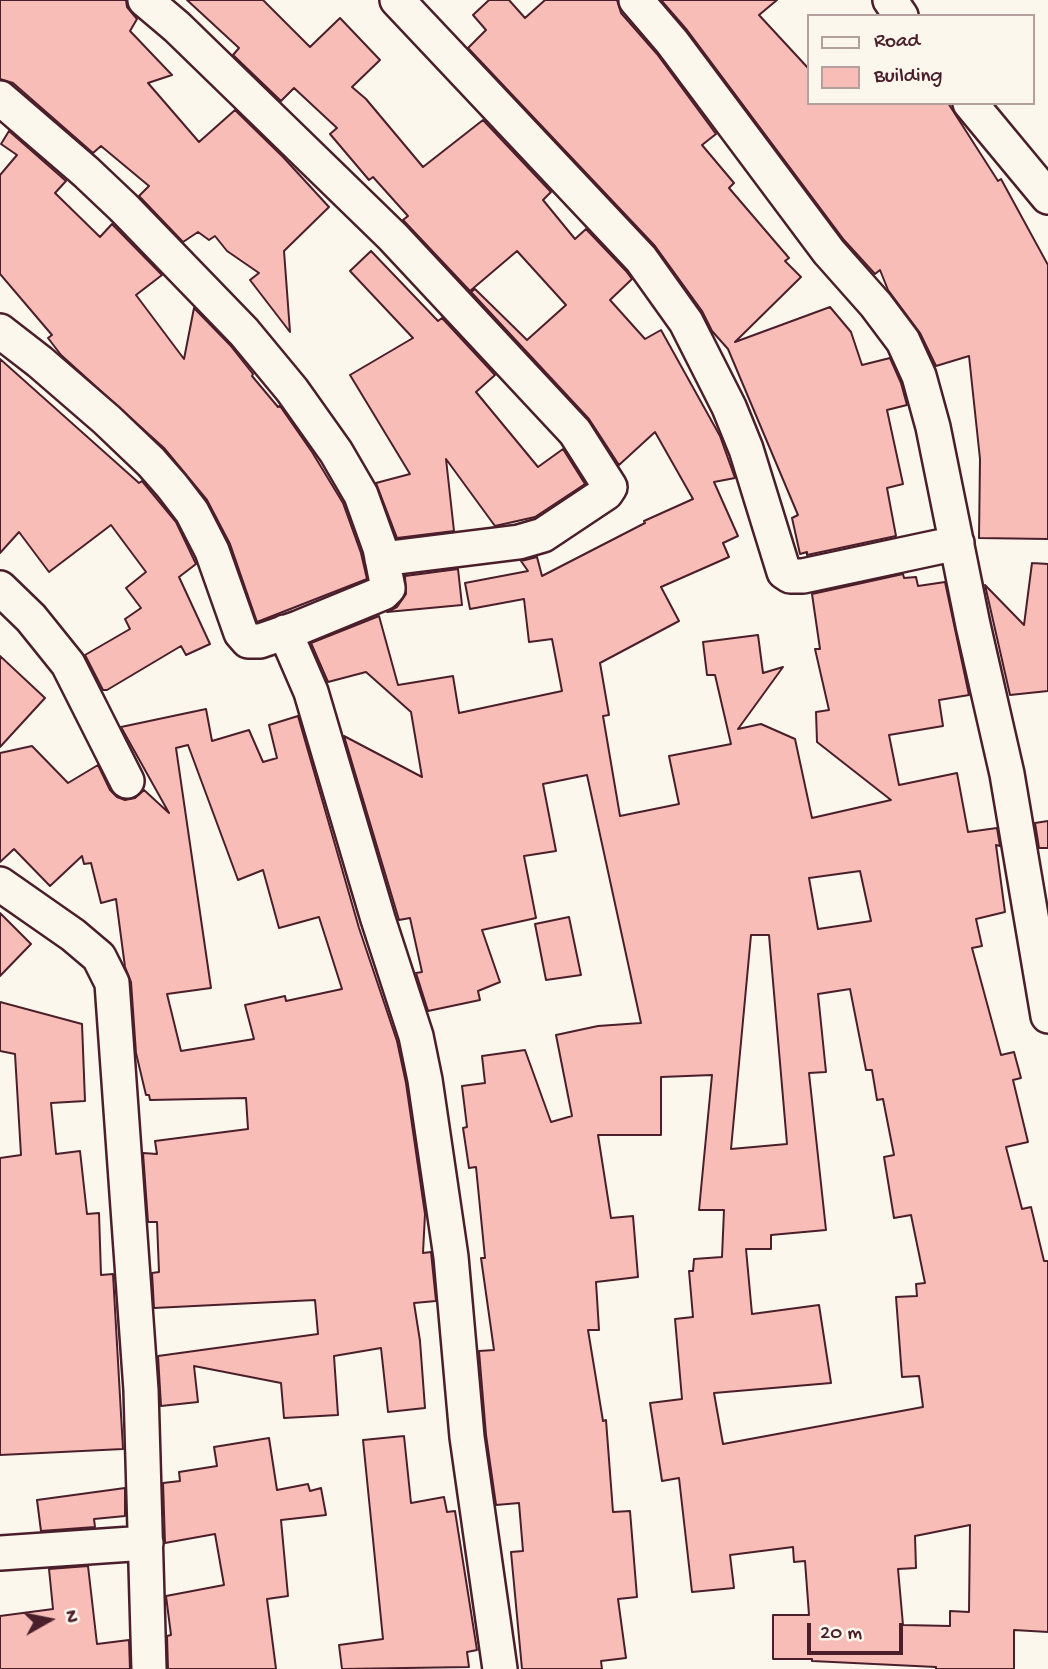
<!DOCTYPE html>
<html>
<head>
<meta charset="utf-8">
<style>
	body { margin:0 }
	#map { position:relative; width:1048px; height:1669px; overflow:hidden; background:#fbf7ec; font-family:"Gochi Hand",sans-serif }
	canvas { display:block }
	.legend { position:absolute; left:807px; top:14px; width:228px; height:91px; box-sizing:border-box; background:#fbf7ec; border:2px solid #b4a19f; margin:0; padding:9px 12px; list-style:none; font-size:21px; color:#4a1f2b }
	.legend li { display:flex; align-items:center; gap:14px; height:35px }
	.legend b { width:35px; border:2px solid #b4a19f }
	.north { position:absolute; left:14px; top:1585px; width:70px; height:70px; -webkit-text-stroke:5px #fbf7ec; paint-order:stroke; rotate:81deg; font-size:19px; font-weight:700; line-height:28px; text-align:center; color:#4a1f2b }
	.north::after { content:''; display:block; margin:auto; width:24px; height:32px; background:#4a1f2b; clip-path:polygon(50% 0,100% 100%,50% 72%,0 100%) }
	.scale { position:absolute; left:807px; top:1623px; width:96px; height:32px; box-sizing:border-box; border:4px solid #4a1f2b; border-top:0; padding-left:9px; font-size:21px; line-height:24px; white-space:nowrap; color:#4a1f2b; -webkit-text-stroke:5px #fbf7ec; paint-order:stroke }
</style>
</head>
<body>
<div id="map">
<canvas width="1048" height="1669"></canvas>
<ul class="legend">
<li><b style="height:9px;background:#fbf7ec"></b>Road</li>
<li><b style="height:19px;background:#f9bdb8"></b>Building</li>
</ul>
<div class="north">N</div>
<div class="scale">20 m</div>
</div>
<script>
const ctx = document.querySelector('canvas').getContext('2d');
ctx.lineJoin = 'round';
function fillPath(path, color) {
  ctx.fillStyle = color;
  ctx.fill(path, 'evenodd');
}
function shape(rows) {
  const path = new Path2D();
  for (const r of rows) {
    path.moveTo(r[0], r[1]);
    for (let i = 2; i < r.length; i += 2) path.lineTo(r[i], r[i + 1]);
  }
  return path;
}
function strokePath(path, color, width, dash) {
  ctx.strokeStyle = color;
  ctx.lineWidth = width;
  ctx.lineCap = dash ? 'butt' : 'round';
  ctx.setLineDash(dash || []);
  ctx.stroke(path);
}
const building = shape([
	[0,0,126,0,127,7,137,19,130,31,172,75,148,83,199,142,235,110,283,157,329,207,284,251,290,332,250,280,259,273,227,251,215,236,209,240,198,232,183,242,139,196,149,186,101,146,93,153,13,83,0,79,0,0],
	[187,0,263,0,310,47,340,18,380,60,352,87,366,99,423,167,483,120,551,192,543,200,575,239,586,229,626,271,632,279,610,300,645,339,661,330,720,436,735,478,714,482,738,536,723,543,729,557,661,587,679,621,600,663,609,715,603,716,620,816,679,804,669,756,731,744,715,675,707,675,703,642,758,635,763,673,783,667,738,729,761,724,795,739,812,818,891,800,817,742,816,712,829,710,815,649,820,649,812,594,903,574,904,578,916,577,918,586,945,582,969,695,939,700,943,726,889,735,899,785,957,773,968,832,997,828,1000,846,996,845,1005,912,976,919,982,946,972,948,1001,1055,1014,1052,1021,1078,1013,1080,1028,1142,1006,1147,1022,1209,1031,1207,1044,1261,1048,1261,1048,1632,1014,1630,1014,1669,936,1669,936,1667,812,1661,812,1659,773,1659,773,1615,809,1615,805,1561,794,1562,793,1547,730,1555,734,1588,692,1592,679,1478,662,1481,650,1403,682,1399,675,1319,693,1317,689,1271,693,1271,694,1259,722,1257,724,1210,699,1210,712,1075,661,1077,661,1135,598,1135,611,1218,633,1216,638,1277,596,1282,599,1330,588,1330,603,1421,606,1420,613,1512,630,1511,637,1597,618,1599,626,1658,601,1661,602,1669,522,1669,511,1552,523,1551,519,1503,496,1505,486,1435,479,1351,494,1350,481,1258,485,1258,476,1167,469,1168,463,1128,467,1127,462,1086,485,1083,482,1056,525,1050,551,1122,572,1116,556,1035,598,1026,641,1023,587,775,543,784,556,851,524,856,536,918,482,930,500,982,478,991,480,1000,428,1011,416,973,422,972,410,918,399,920,344,736,422,777,411,712,366,672,328,682,311,643,379,616,398,685,453,676,459,713,562,691,552,639,529,642,524,599,470,609,465,583,528,571,521,561,537,557,542,576,645,523,644,521,693,499,655,432,619,465,589,419,471,292,475,289,527,340,566,305,517,251,470,291,403,220,408,216,373,177,369,180,330,134,337,128,294,88,281,101,233,55,239,48,187,0],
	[860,871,871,921,818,929,809,878,860,871],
	[751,935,769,935,787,1144,731,1149,751,935],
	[850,989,866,1070,872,1070,877,1100,883,1099,894,1155,884,1157,894,1218,911,1215,925,1283,916,1284,917,1296,896,1297,902,1377,919,1376,923,1407,723,1444,714,1393,831,1383,819,1305,752,1314,746,1249,771,1249,771,1235,826,1230,809,1073,826,1072,818,994,850,989],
	[970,1525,969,1612,950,1611,950,1626,903,1625,898,1569,916,1568,915,1536,970,1525],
	[489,0,509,0,525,18,545,0,617,0,621,13,657,54,716,134,702,145,734,183,729,188,789,258,785,261,801,277,735,342,830,307,851,332,862,365,890,358,901,383,907,405,887,410,903,484,887,488,896,536,807,555,807,552,800,554,792,518,798,515,728,349,712,331,702,311,655,246,468,48,486,30,473,15,489,0],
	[661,0,777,0,759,15,808,68,808,103,948,103,998,181,1001,179,1048,265,1048,539,979,538,980,459,969,356,936,366,920,333,888,290,880,270,875,274,844,240,687,30,661,0],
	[9,131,66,181,55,193,100,237,112,224,162,275,136,295,184,359,194,308,230,345,253,374,252,376,278,407,280,406,312,452,343,503,361,553,367,579,257,622,230,544,207,500,164,448,61,355,48,338,52,335,0,274,0,175,17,155,1,144,9,131],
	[371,251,438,321,442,318,495,375,476,392,538,467,563,449,585,484,535,517,495,526,446,459,454,531,397,538,376,483,410,474,350,375,413,338,350,271,371,251],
	[0,359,139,483,142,481,176,522,196,564,179,577,210,644,186,655,181,646,107,690,103,690,85,655,130,629,125,619,141,608,126,588,146,572,111,525,49,572,19,532,0,553,0,359],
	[1032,563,1048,564,1048,691,1010,695,985,585,1024,625,1032,563],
	[458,569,462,605,387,612,397,607,406,594,405,576,458,569],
	[0,656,45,698,0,747,0,656],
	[206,709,212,741,249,730,263,762,277,758,269,725,298,716,359,928,397,1041,406,1083,425,1214,423,1253,431,1252,436,1301,414,1303,420,1341,425,1408,388,1412,381,1348,334,1356,338,1415,284,1418,281,1383,194,1366,198,1402,161,1406,158,1356,318,1334,315,1300,154,1308,152,1273,159,1272,157,1222,148,1222,143,1153,157,1154,155,1141,248,1129,246,1098,150,1100,149,1095,146,1095,136,1053,131,982,125,967,116,899,101,903,91,863,84,864,82,856,50,886,14,849,0,862,0,753,32,746,68,783,98,765,110,790,117,797,125,800,135,798,144,790,169,813,121,727,206,709],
	[188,745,238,880,263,870,279,928,319,917,342,989,286,1001,285,996,245,1005,254,1039,181,1051,167,994,211,988,176,748,188,745],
	[1048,821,1048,848,1039,848,1035,823,1048,821],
	[0,913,31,944,0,976,0,913],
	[569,917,581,975,546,980,535,924,569,917],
	[0,1002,82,1024,85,1101,51,1103,56,1154,80,1151,87,1214,99,1213,101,1275,113,1274,123,1449,0,1455,0,1158,21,1155,15,1054,0,1051,0,1002],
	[404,1436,411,1503,444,1497,447,1512,455,1511,477,1650,467,1652,469,1667,342,1669,339,1645,383,1639,363,1440,404,1436],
	[269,1438,277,1490,308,1484,310,1491,321,1488,326,1515,281,1520,288,1596,267,1599,276,1669,168,1669,167,1636,171,1635,166,1596,224,1585,215,1534,165,1543,163,1483,180,1481,179,1472,217,1466,214,1447,269,1438],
	[125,1488,125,1516,94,1519,95,1527,41,1531,37,1500,125,1488],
	[88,1566,97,1644,129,1640,130,1669,0,1669,0,1616,53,1609,49,1569,88,1566]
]);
const minor = shape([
	[145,0,177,27,393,237,575,432,610,487,606,493,543,535,519,542,382,559],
	[397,0,641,259,686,322,729,407,746,449,784,572,790,576,803,576,957,543],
	[636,0,672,42,829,252,876,305,903,341,919,376,933,427,973,625,1007,774,1048,1016],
	[890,0,901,16],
	[0,98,86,172,124,208,244,332,292,390,336,452,361,495,380,548,388,588,383,593,298,628,260,641,248,641,241,633,212,551,192,512,172,486,151,462,107,420,40,362,0,331],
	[970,103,1048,197],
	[0,588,31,618,68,664,127,781],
	[285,632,311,692,378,919,416,1036,425,1080,451,1257,467,1437,500,1669],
	[0,884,73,935,99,957,112,983,141,1390,149,1669],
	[0,1553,146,1543]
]);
fillPath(building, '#f9bdb8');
strokePath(building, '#4a1f2b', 2);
strokePath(minor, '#4a1f2b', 38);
strokePath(minor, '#fbf7ec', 33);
</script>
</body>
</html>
